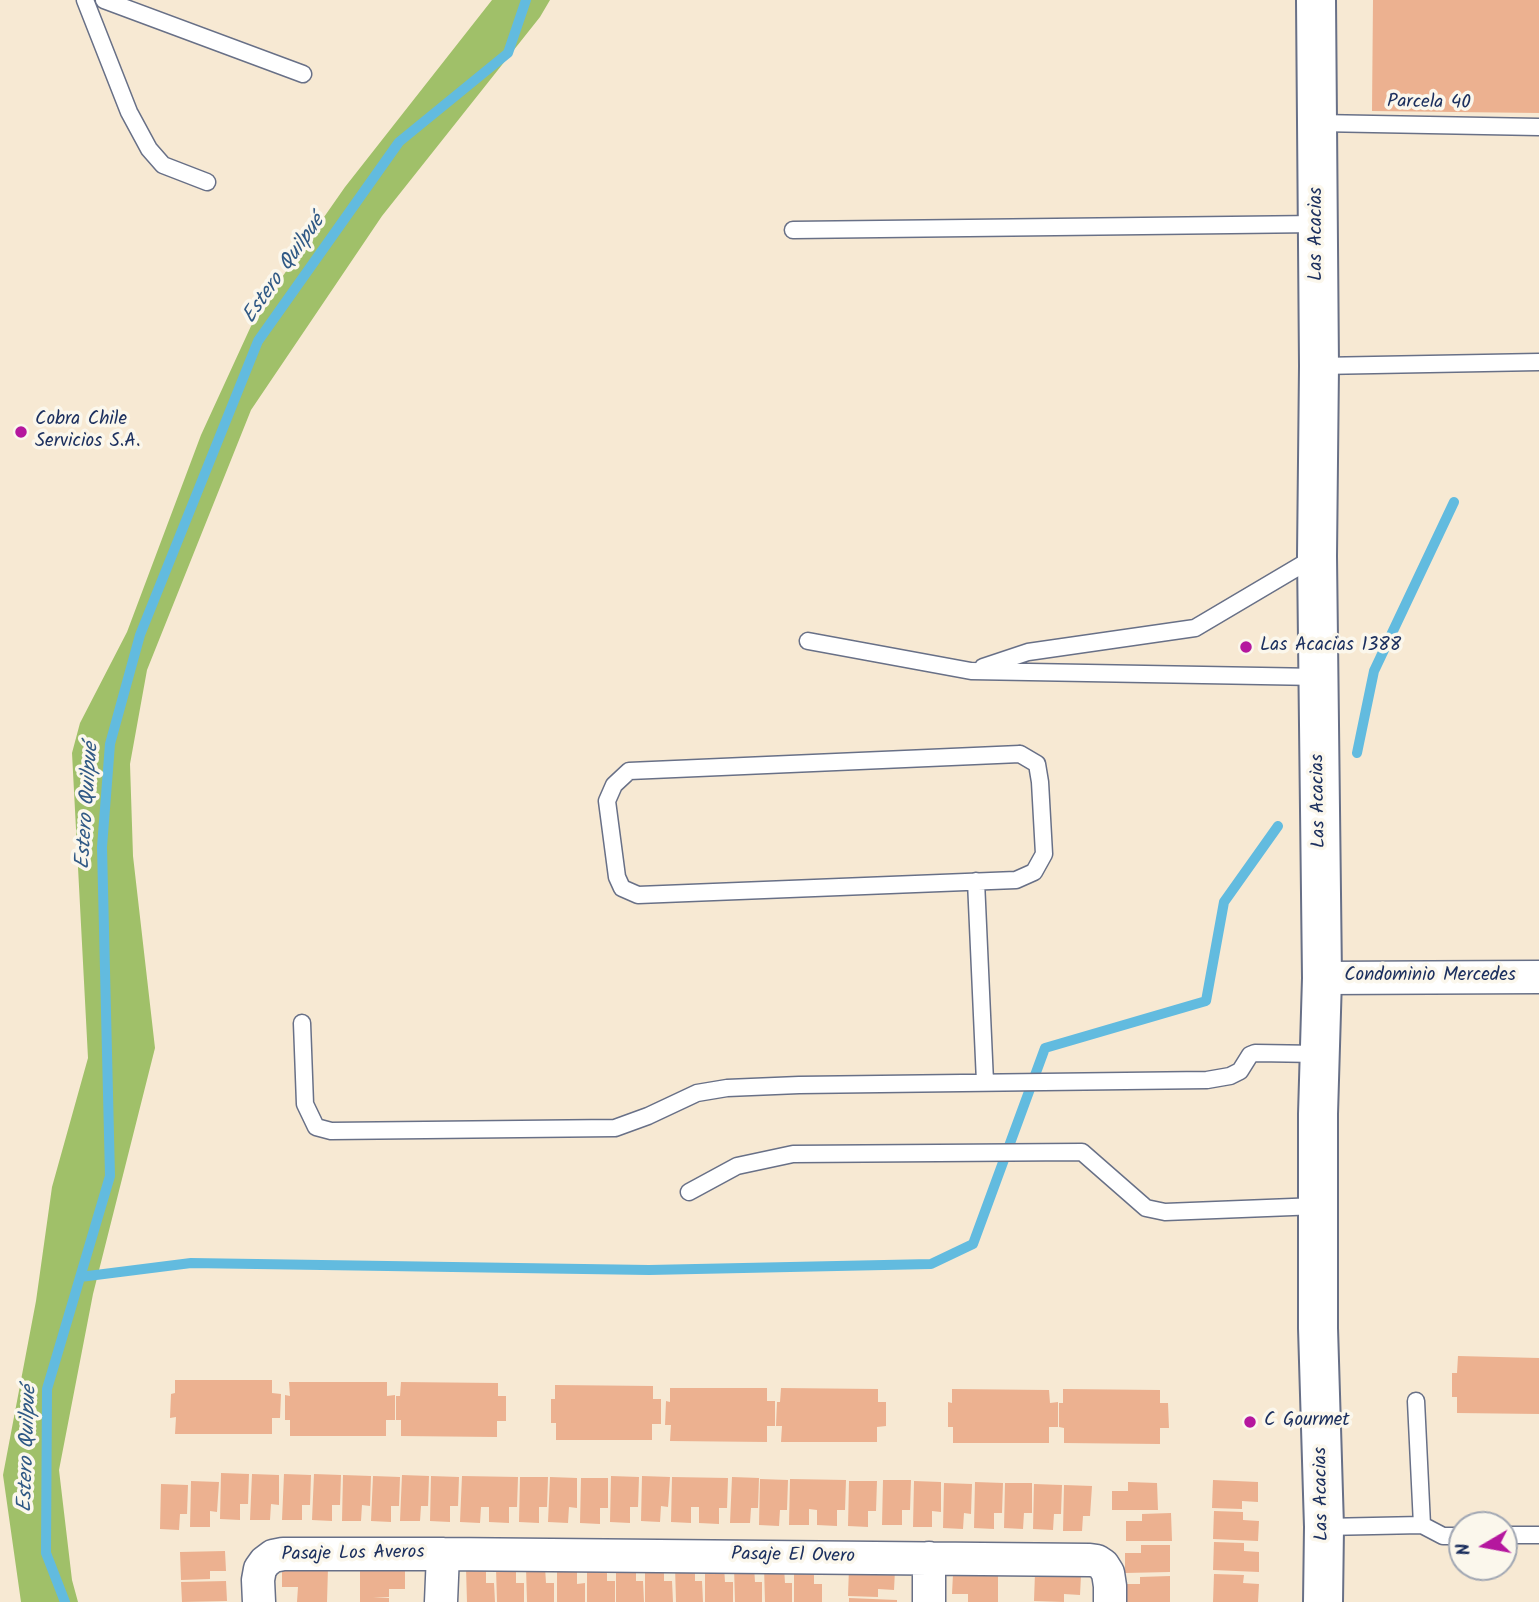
<!DOCTYPE html>
<html>
<head>
<meta charset="utf-8">
<style>
	body { margin:0 }
	#map { position:relative; width:1539px; height:1602px; overflow:hidden; background:#f7e9d3; font-family:Kalam,sans-serif }
	canvas { display:block }
	.north { position:absolute; left:1448px; top:1511px; width:70px; height:70px; box-sizing:border-box; background:#fbf7ec; border:2px solid #a1a7b3; border-radius:50%; rotate:260deg; font-size:19px; font-weight:700; line-height:28px; text-align:center; color:#1b2f5e }
	.north::after { content:''; display:block; margin:auto; width:24px; height:32px; background:#b5179e; clip-path:polygon(50% 0,100% 100%,50% 72%,0 100%) }
</style>
</head>
<body>
<div id="map">
<canvas width="1539" height="1602"></canvas>
<div class="north">N</div>
</div>
<script>
const ctx = document.querySelector('canvas').getContext('2d');
ctx.lineJoin = 'round';
function fillPath(path, color) {
  ctx.fillStyle = color;
  ctx.fill(path, 'evenodd');
}
function shape(rows) {
  const path = new Path2D();
  for (const r of rows) {
    path.moveTo(r[0], r[1]);
    for (let i = 2; i < r.length; i += 2) path.lineTo(r[i], r[i + 1]);
  }
  return path;
}
function strokePath(path, color, width, dash) {
  ctx.strokeStyle = color;
  ctx.lineWidth = width;
  ctx.lineCap = dash ? 'butt' : 'round';
  ctx.setLineDash(dash || []);
  ctx.stroke(path);
}
function label(font, color, halo, rows, align = 'center') {
  ctx.font = font + ' Kalam,sans-serif';
  ctx.lineWidth = 7;
  ctx.setLineDash([]);
  ctx.textBaseline = 'middle';
  ctx.strokeStyle = halo;
  ctx.fillStyle = color;
  for (const [text, x, y, turn = 0] of rows) {
    ctx.save();
    ctx.translate(x, y);
    ctx.rotate((+turn || 0) * Math.PI / 180);
    ctx.textAlign = isNaN(turn) ? turn : align;
    if (halo) ctx.strokeText(text, 0, 0);
    ctx.fillText(text, 0, 0);
    ctx.restore();
  }
}
const green = shape([
	[492,0,550,0,540,17,382,216,251,410,147,670,130,764,133,856,155,1048,93,1294,59,1470,72,1580,78,1602,21,1602,3,1475,36,1301,52,1187,88,1058,72,753,80,723,127,632,201,435,257,313,345,187]
]);
const stream = shape([
	[1357,753,1374,671,1454,502],
	[80,1277,191,1263,649,1270,931,1264,973,1244,1045,1048,1206,1001,1224,902,1278,826],
	[65,1602,46,1553,47,1389,110,1176,102,847,110,744,140,635,258,341,399,142,508,53,526,0]
]);
const building = shape([
	[1373,0,1539,0,1539,113,1372,111],
	[1458,1356,1539,1358,1539,1414,1457,1413,1457,1397,1452,1397,1452,1373,1457,1373],
	[175,1380,272,1380,272,1393,281,1394,280,1418,272,1418,272,1434,175,1434,176,1417,170,1418,171,1394,175,1393],
	[289,1382,387,1382,387,1396,395,1395,395,1420,386,1420,386,1436,290,1436,290,1420,285,1420,285,1395,290,1396],
	[401,1382,498,1383,498,1396,506,1396,506,1421,497,1421,497,1437,401,1436,401,1420,396,1420,396,1396,400,1396],
	[555,1385,653,1386,653,1399,661,1399,661,1424,652,1424,652,1440,556,1440,556,1423,551,1423,551,1399,555,1399],
	[670,1388,767,1388,767,1401,775,1401,775,1426,767,1426,767,1442,670,1441,671,1425,665,1425,666,1401,670,1402],
	[781,1388,878,1389,878,1402,886,1402,886,1426,877,1427,877,1442,781,1442,782,1426,776,1426,777,1402,780,1402],
	[952,1389,1049,1390,1050,1403,1058,1402,1058,1427,1049,1427,1049,1443,953,1443,953,1427,948,1427,948,1402,952,1403],
	[1063,1389,1160,1390,1160,1403,1168,1403,1169,1428,1160,1428,1160,1444,1064,1443,1064,1428,1059,1427,1059,1403,1063,1403],
	[221,1473,249,1474,248,1504,240,1504,240,1520,220,1519],
	[252,1474,279,1475,279,1505,271,1504,270,1520,250,1520],
	[284,1474,311,1475,310,1505,302,1505,302,1520,282,1520],
	[314,1474,341,1475,340,1505,332,1505,332,1521,312,1520],
	[343,1475,371,1476,370,1506,362,1505,361,1521,342,1521],
	[402,1475,429,1476,428,1506,421,1506,420,1521,400,1521],
	[373,1476,400,1477,399,1506,391,1506,391,1522,371,1521],
	[431,1476,459,1477,458,1506,450,1506,450,1522,430,1521],
	[462,1476,518,1477,517,1507,509,1507,509,1523,489,1522,489,1507,481,1507,480,1523,460,1522],
	[611,1476,639,1477,638,1507,630,1507,630,1523,610,1522],
	[642,1476,670,1477,668,1507,661,1506,660,1522,641,1521],
	[520,1477,548,1477,547,1507,539,1507,539,1523,519,1522],
	[550,1477,577,1478,577,1508,569,1507,568,1523,548,1522],
	[672,1477,728,1478,727,1508,719,1508,719,1524,699,1523,699,1507,691,1507,691,1523,671,1522],
	[732,1477,759,1478,758,1508,751,1508,750,1523,730,1523],
	[581,1478,608,1478,608,1508,600,1508,600,1524,580,1523],
	[760,1479,788,1480,787,1510,780,1510,779,1526,759,1525],
	[790,1479,846,1480,845,1510,837,1510,837,1526,817,1525,817,1500,817,1510,809,1509,809,1525,789,1525],
	[883,1480,911,1480,910,1510,902,1510,902,1525,882,1525],
	[1213,1480,1258,1482,1258,1502,1242,1501,1242,1509,1212,1508],
	[191,1481,219,1482,217,1512,210,1511,210,1527,190,1527],
	[849,1481,877,1481,876,1511,868,1511,868,1527,848,1526],
	[914,1481,941,1482,941,1512,932,1511,932,1527,913,1527],
	[975,1482,1003,1483,1002,1513,994,1513,994,1529,974,1528],
	[1128,1482,1157,1483,1158,1510,1112,1510,1112,1491,1128,1491],
	[944,1483,972,1484,971,1514,964,1513,963,1529,943,1528],
	[1005,1483,1032,1483,1032,1513,1024,1513,1023,1529,1004,1528],
	[161,1484,188,1485,187,1514,180,1514,179,1530,160,1529],
	[1034,1484,1062,1485,1061,1514,1054,1514,1053,1530,1033,1529],
	[1064,1485,1092,1486,1090,1516,1083,1516,1082,1531,1063,1531],
	[1214,1511,1243,1512,1243,1520,1259,1521,1258,1541,1213,1539],
	[1171,1513,1172,1541,1126,1541,1126,1521,1142,1521,1142,1514],
	[1214,1542,1244,1543,1244,1551,1259,1552,1259,1572,1213,1570],
	[1141,1545,1170,1545,1170,1572,1125,1573,1125,1553,1141,1553],
	[225,1551,226,1571,210,1571,210,1579,181,1580,180,1552],
	[645,1565,664,1565,664,1581,672,1581,673,1602,645,1602],
	[587,1566,607,1566,607,1581,615,1581,615,1602,587,1602],
	[616,1566,636,1566,636,1581,643,1581,644,1602,616,1602],
	[675,1566,695,1566,695,1581,702,1581,703,1602,676,1602],
	[705,1566,724,1566,725,1582,733,1582,733,1602,705,1602],
	[754,1566,755,1582,762,1582,762,1602,735,1602,734,1567],
	[282,1567,328,1568,327,1602,297,1602,298,1587,282,1587],
	[516,1567,516,1583,524,1583,524,1602,497,1602,496,1568],
	[526,1567,545,1567,546,1583,554,1583,554,1602,527,1602],
	[577,1567,577,1584,585,1583,585,1602,557,1602,557,1568],
	[764,1567,784,1567,785,1583,792,1583,792,1602,765,1602],
	[466,1568,486,1568,486,1583,494,1583,495,1602,467,1602],
	[794,1568,814,1568,814,1584,822,1584,822,1602,794,1602],
	[849,1568,895,1570,894,1590,878,1589,878,1597,848,1596],
	[360,1569,405,1569,405,1589,389,1589,389,1597,373,1597,389,1598,389,1602,360,1602],
	[1035,1573,1081,1575,1080,1595,1064,1594,1064,1602,1034,1601],
	[953,1574,998,1574,998,1602,968,1602,968,1594,952,1594],
	[1214,1574,1244,1575,1243,1583,1259,1584,1258,1602,1213,1602],
	[1170,1576,1170,1602,1125,1602,1124,1584,1140,1584,1140,1577],
	[226,1581,227,1601,182,1602,181,1582],
	[849,1598,897,1600,897,1602,849,1602]
]);
const service = shape([
	[85,0,129,112,149,149,163,165,207,182],
	[104,0,303,74],
	[1318,123,1539,127],
	[793,230,1318,224],
	[1319,366,1539,362],
	[808,641,971,671,1319,677],
	[983,667,1028,652,1195,628,1315,557],
	[1020,754,1037,764,1040,782,1044,854,1034,872,1016,880,638,895,622,888,617,877,607,801,614,785,629,771,1020,754],
	[976,881,985,1082],
	[302,1023,305,1104,316,1127,331,1131,615,1128,648,1116,697,1093,727,1088,799,1085,1207,1080,1230,1076,1240,1071,1250,1055,1255,1053,1320,1054],
	[689,1192,737,1166,793,1154,1082,1152,1146,1208,1165,1212,1318,1206],
	[1416,1401,1422,1525],
	[1324,1527,1422,1525,1443,1536,1462,1536],
	[1504,1535,1539,1535]
]);
const minor = shape([
	[1322,978,1539,977],
	[259,1602,258,1580,260,1569,265,1562,273,1556,283,1554,443,1554,1090,1560,1097,1561,1103,1565,1108,1573,1110,1586,1110,1602],
	[441,1602,443,1554],
	[929,1602,929,1558]
]);
const tertiary = shape([
	[1316,0,1319,366,1317,556,1322,978,1318,1114,1318,1328,1324,1527,1323,1602]
]);
const markers = [
	[21,432,7,"#b5179e"],
	[1246,647,7,"#b5179e"],
	[1250,1422,7,"#b5179e"]
];
const streetNames = [
	["Parcela 40",1429,104,1],
	["Las Acacias",1318,234,-90],
	["Las Acacias",1320,801,-91],
	["Condominio Mercedes",1430,977],
	["Las Acacias",1323,1494,-91],
	["Pasaje Los Averos",353,1555,-1],
	["Pasaje El Overo",793,1557,1]
];
const poiNames = [
	["Cobra Chile",35,421],
	["Servicios S.A.",35,443],
	["Las Acacias 1388",1260,647],
	["C Gourmet",1264,1422]
];
const waterNames = [
	["Estero Quilpué",285,270,-55],
	["Estero Quilpué",89,806,-86],
	["Estero Quilpué",29,1449,-88]
];
fillPath(green, '#a0c069');
strokePath(stream, '#62bbdf', 10);
fillPath(building, '#ecb190');
strokePath(service, '#687087', 19);
strokePath(minor, '#687087', 35);
strokePath(tertiary, '#687087', 42);
strokePath(service, '#fff', 16);
strokePath(minor, '#fff', 32);
strokePath(tertiary, '#fff', 38);
for (const [x, y, r, color] of markers) {
  const dot = new Path2D();
  dot.arc(x, y, r, 0, 2 * Math.PI);
  ctx.fillStyle = color;
  ctx.fill(dot);
  strokePath(dot, '#fbf7ec', 2.5);
}
label('19px', '#1b2f5e', '#fbf7ec', streetNames);
label('19px', '#1b2f5e', '#fbf7ec', poiNames, 'left');
label('italic 21px', '#305985', '#fbf7ec', waterNames);
</script>
</body>
</html>
